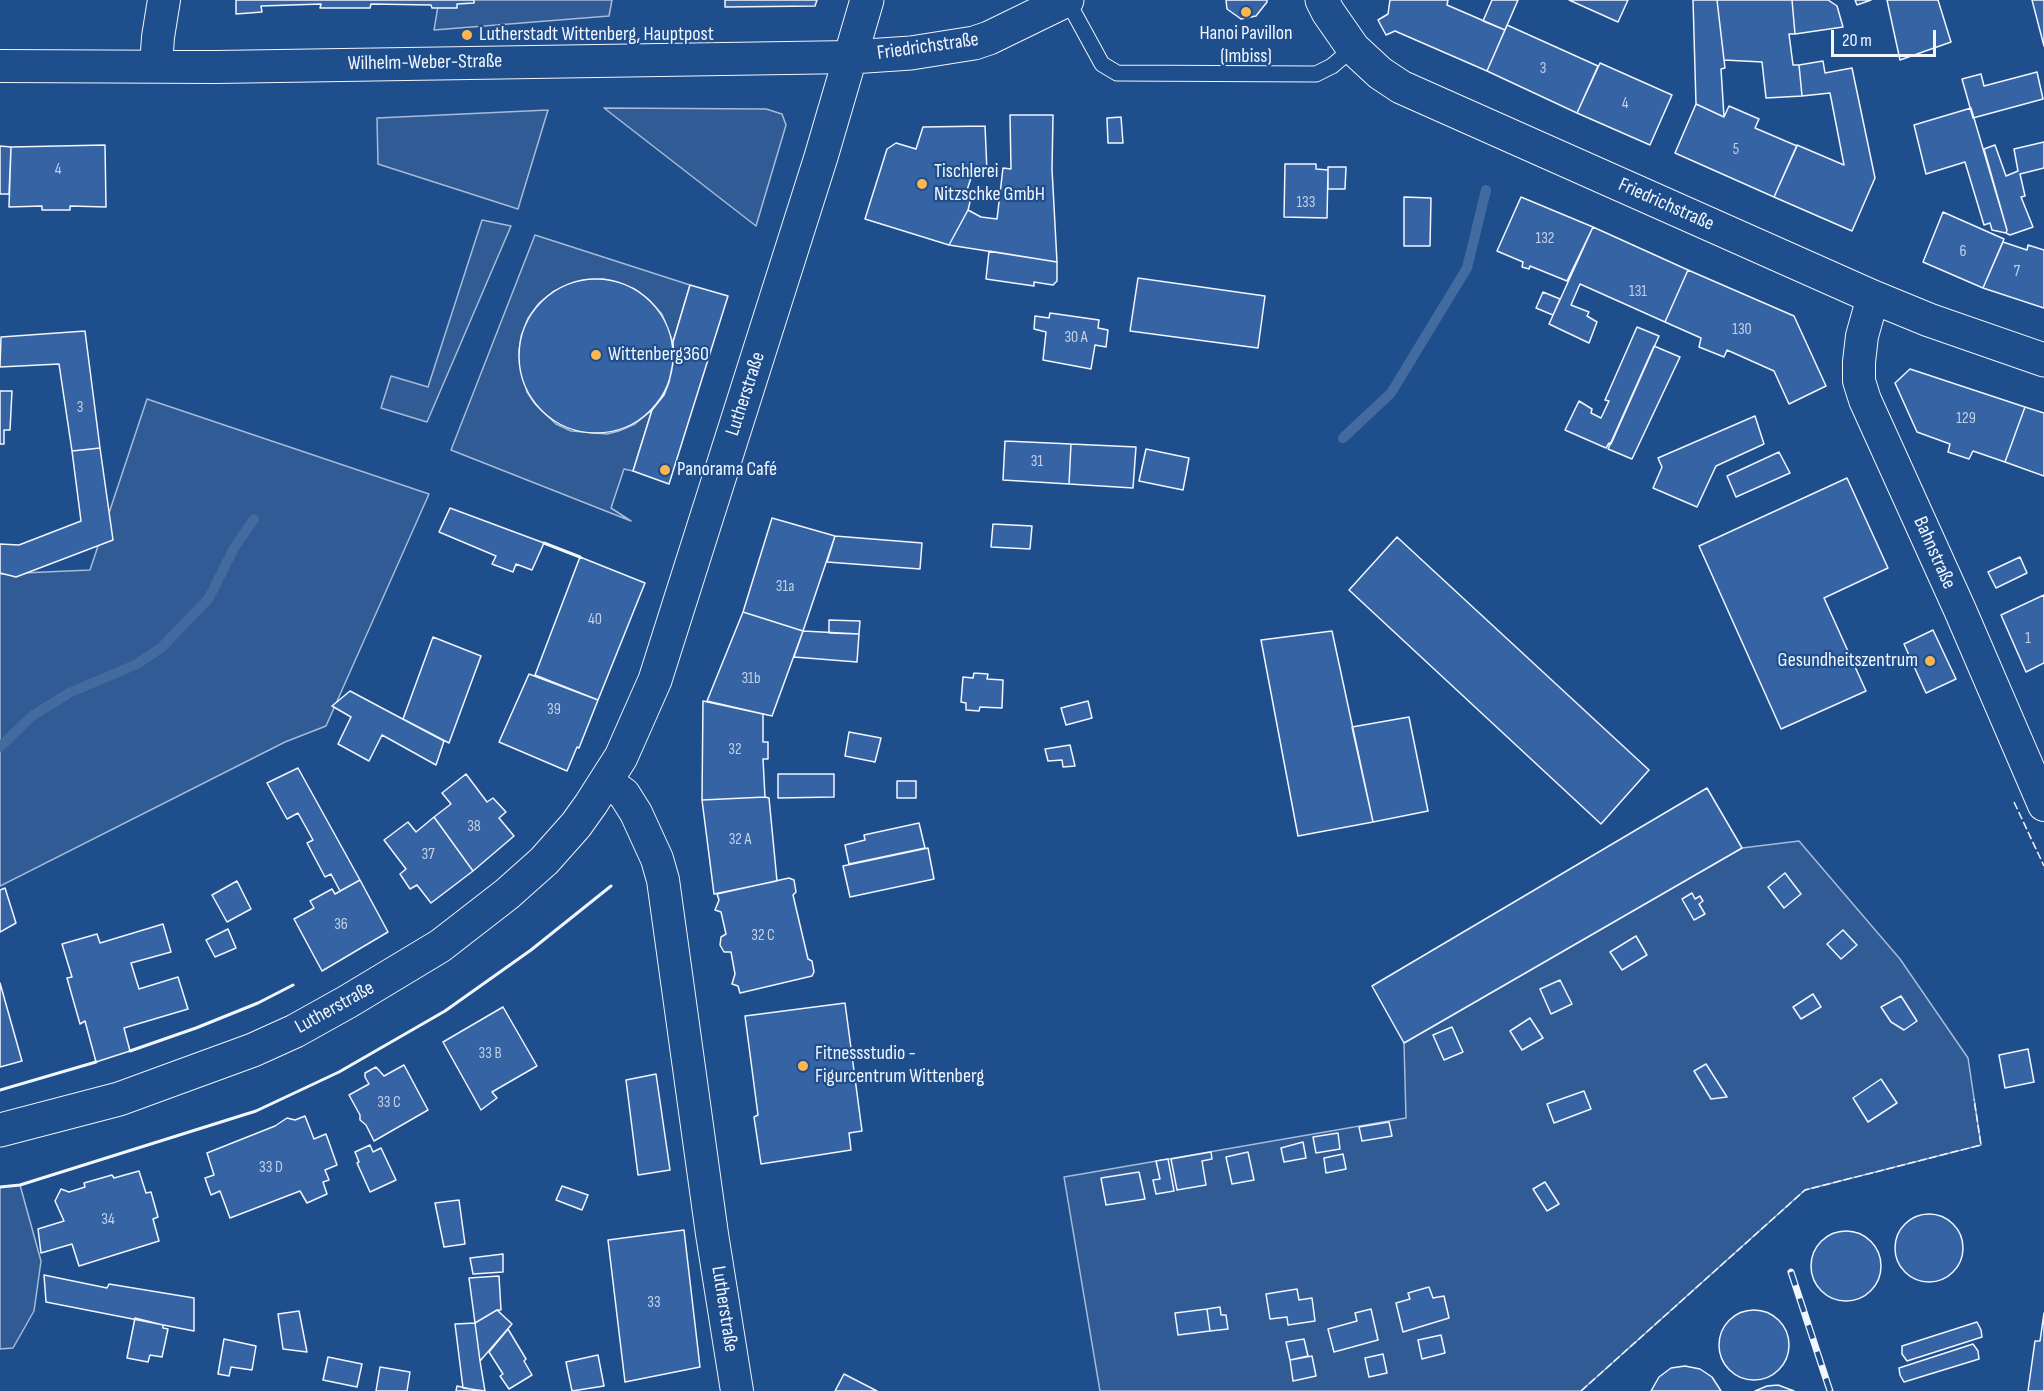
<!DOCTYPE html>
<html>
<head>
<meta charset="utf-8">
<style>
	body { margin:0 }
	#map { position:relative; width:2044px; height:1391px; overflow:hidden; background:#1f4e8c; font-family:"Sofia Sans Condensed",sans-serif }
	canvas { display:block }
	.scale { position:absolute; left:1831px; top:30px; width:105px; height:27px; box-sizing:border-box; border:3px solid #f2f6ff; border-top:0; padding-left:8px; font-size:18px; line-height:21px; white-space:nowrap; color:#f2f6ff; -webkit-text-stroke:4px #1f4e8c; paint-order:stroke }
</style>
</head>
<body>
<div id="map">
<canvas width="2044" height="1391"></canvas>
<div class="scale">20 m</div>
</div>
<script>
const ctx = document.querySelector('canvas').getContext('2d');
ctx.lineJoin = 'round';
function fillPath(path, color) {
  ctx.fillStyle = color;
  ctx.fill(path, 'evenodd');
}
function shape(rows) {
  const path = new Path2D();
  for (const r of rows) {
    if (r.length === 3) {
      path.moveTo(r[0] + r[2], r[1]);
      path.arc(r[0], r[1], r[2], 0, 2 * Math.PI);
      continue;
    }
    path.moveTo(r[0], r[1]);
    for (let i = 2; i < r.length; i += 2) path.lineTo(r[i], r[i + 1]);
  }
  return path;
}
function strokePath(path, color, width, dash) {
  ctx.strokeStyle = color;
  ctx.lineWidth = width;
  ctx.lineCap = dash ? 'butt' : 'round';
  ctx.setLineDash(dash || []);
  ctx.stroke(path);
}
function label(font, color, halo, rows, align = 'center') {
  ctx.font = font + ' "Sofia Sans Condensed",sans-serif';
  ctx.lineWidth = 4.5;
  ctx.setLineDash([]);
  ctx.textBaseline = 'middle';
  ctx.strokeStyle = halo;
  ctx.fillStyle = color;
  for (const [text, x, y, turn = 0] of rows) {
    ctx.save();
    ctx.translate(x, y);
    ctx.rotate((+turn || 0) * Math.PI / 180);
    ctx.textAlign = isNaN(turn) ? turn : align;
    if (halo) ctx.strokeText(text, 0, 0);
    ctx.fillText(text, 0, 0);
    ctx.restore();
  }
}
const green = shape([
	[439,0,612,0,609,16,434,30,439,0],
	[604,108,766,109,782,114,786,125,756,226,604,108],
	[548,110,518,209,378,164,377,118,548,110],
	[482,220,511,226,427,422,381,408,391,376,428,387,482,220],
	[535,235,690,285,673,342,662,314,648,299,635,289,604,279,585,280,554,291,539,303,528,318,521,336,519,352,520,366,527,392,535,404,556,424,571,431,607,434,619,431,635,424,652,410,633,471,624,469,611,508,631,521,451,450,535,235],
	[147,399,429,494,326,726,285,742,0,886,0,574,90,570,147,399],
	[1799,841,1900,959,1968,1058,1981,1145,1805,1190,1581,1391,1100,1391,1064,1177,1406,1118,1404,1043,1742,848,1799,841],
	[20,1185,41,1261,34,1311,13,1348,0,1349,0,1187,20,1185]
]);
const stream = shape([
	[1343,438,1391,393,1467,268,1486,190],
	[0,747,32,716,69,693,137,664,162,647,209,598,234,548,254,519]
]);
const building = shape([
	[236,0,474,0,474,3,457,4,457,8,432,8,431,5,371,4,370,8,320,8,321,4,261,6,262,12,236,14,236,0],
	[725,0,817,0,815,6,725,7,725,0],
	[1226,0,1267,0,1267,2,1256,16,1241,19,1227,9,1226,0],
	[1390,0,1448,0,1447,5,1505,30,1487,71,1395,31,1386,35,1378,20,1388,14,1390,0],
	[1492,0,1518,0,1505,30,1483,21,1492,0],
	[1569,0,1628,0,1618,22,1569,0],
	[1693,0,1717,0,1725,68,1721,69,1724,117,1696,104,1693,0],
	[1717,0,1792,0,1795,34,1789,34,1793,65,1799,65,1802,96,1766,98,1762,62,1724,60,1717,0],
	[1792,0,1828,0,1837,6,1843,27,1795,34,1792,0],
	[1855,0,1871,0,1857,5,1855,0],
	[1887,0,1938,0,1951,42,1900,60,1887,0],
	[2032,0,2044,0,2044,46,2032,0],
	[1507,25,1598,66,1577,113,1487,71,1507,25],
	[1823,61,1825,73,1852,68,1875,178,1852,231,1774,197,1797,145,1844,165,1830,93,1802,96,1799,65,1823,61],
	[1600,63,1672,95,1650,145,1577,113,1600,63],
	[2037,72,2043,99,1973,118,1962,79,1981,74,1984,86,2037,72],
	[1696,104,1724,117,1729,106,1759,119,1755,128,1797,146,1774,197,1675,153,1696,104],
	[1971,108,2007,230,2006,233,1992,230,1990,223,1984,225,1965,162,1926,174,1914,125,1971,108],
	[1010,115,1053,115,1052,169,1057,262,949,245,968,210,981,217,997,219,1003,168,1011,169,1010,115],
	[1121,117,1123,143,1108,143,1107,118,1121,117],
	[985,126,987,171,973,172,965,196,971,198,968,210,949,245,865,219,887,149,896,143,916,149,923,127,985,126],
	[2044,142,2044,168,2020,174,2025,196,2021,197,2033,227,2010,235,2006,233,2007,230,1984,149,1995,145,2006,176,2018,171,2014,149,2044,142],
	[105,145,106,207,70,206,70,210,42,210,42,206,9,207,11,147,105,145],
	[0,146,11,147,9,194,0,194,0,146],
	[1285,164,1316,164,1316,169,1328,170,1327,218,1284,217,1285,164],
	[1328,167,1346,167,1345,189,1328,189,1328,167],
	[1404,197,1431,198,1430,246,1404,246,1404,197],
	[1521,197,1593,227,1567,281,1530,266,1529,269,1522,267,1523,262,1497,251,1521,197],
	[1943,212,2004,239,1983,288,1923,262,1943,212],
	[1593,227,1688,270,1665,322,1580,284,1571,305,1589,312,1587,316,1597,322,1589,343,1549,324,1593,227],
	[2003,242,2027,250,2028,245,2044,250,2044,308,1983,288,2003,242],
	[989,251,1057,262,1057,281,1053,285,1034,282,1034,286,986,279,989,251],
	[1688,270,1794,316,1826,386,1789,404,1774,371,1727,350,1724,357,1699,347,1701,338,1665,322,1688,270],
	[1138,278,1265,296,1258,348,1130,331,1138,278],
	[596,356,77],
	[690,285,728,296,669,484,633,471,652,410,664,395,669,382,674,358,673,342,690,285],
	[1543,292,1560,299,1553,315,1536,308,1543,292],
	[1050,313,1099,320,1098,328,1108,330,1106,347,1095,345,1091,369,1043,360,1046,332,1034,329,1035,316,1049,318,1050,313],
	[1637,327,1659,336,1611,444,1609,443,1606,448,1565,430,1579,401,1592,409,1591,413,1601,418,1609,401,1605,400,1637,327],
	[85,331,100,448,72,451,59,364,0,367,1,337,85,331],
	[1654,346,1680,357,1632,459,1608,449,1654,346],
	[1910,369,2025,407,2005,462,1973,451,1969,459,1948,452,1950,444,1917,432,1895,383,1910,369],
	[0,391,12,391,10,430,4,430,4,444,0,444,0,391],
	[2025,407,2044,413,2044,476,2005,462,2025,407],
	[1755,416,1764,444,1716,466,1697,507,1653,488,1662,467,1658,458,1755,416],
	[1005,441,1071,444,1069,484,1003,480,1005,441],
	[1071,444,1136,447,1133,488,1069,484,1071,444],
	[100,448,113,540,16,577,0,573,0,544,19,545,81,521,72,451,100,448],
	[1146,449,1189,458,1183,490,1139,481,1146,449],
	[1779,452,1790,473,1736,497,1727,476,1779,452],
	[1847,478,1888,568,1824,598,1866,691,1781,729,1699,546,1847,478],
	[450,508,544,543,532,570,516,564,513,572,492,564,496,556,439,532,450,508],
	[772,518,835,536,803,631,743,612,772,518],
	[993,524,1032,526,1030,549,991,547,993,524],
	[835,536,922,543,920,569,827,562,835,536],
	[1397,537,1649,770,1601,824,1349,590,1397,537],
	[580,557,645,583,598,700,535,675,580,557],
	[2020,557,2027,573,1996,588,1988,572,2020,557],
	[2044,595,2044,663,2026,672,2001,615,2044,595],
	[743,612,803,631,772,716,707,701,743,612],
	[829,620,860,621,859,634,829,633,829,620],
	[1933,630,1956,679,1926,693,1904,644,1933,630],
	[803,631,859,634,857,662,794,657,803,631],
	[1332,631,1373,822,1298,836,1261,640,1332,631],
	[433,637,481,656,449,743,403,719,433,637],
	[974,673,988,674,987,679,1003,680,1002,708,980,707,979,711,966,710,966,703,961,702,963,677,973,678,974,673],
	[529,674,598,700,579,748,577,747,567,771,499,742,529,674],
	[350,691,444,741,436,765,382,735,369,761,338,744,351,717,332,706,350,691],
	[703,701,763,714,763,742,768,742,768,759,763,759,765,797,702,800,703,701],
	[1088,701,1092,718,1066,725,1061,708,1088,701],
	[1409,717,1428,811,1373,822,1352,727,1409,717],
	[849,732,881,738,875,762,845,756,849,732],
	[1070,745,1075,766,1063,767,1062,760,1048,761,1045,749,1070,745],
	[298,768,360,880,340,891,331,874,325,877,307,843,313,840,298,813,287,819,267,783,298,768],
	[466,774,487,802,493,798,506,812,499,818,514,836,473,871,434,817,451,804,442,793,466,774],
	[778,774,834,774,834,797,778,798,778,774],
	[897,781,916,781,916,798,897,798,897,781],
	[1707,788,1742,848,1404,1043,1372,986,1707,788],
	[765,797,769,798,777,881,714,894,702,800,765,797],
	[434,817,473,871,431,903,417,885,410,889,400,874,406,869,384,840,408,822,416,832,434,817],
	[919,823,925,848,849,864,845,845,865,840,864,835,919,823],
	[928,848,934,879,850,897,843,866,928,848],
	[1785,873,1801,894,1784,908,1768,887,1785,873],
	[789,878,794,880,796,892,793,895,808,959,812,961,814,972,812,976,740,993,738,986,732,984,735,974,731,952,724,952,720,945,721,937,726,934,721,912,715,910,719,900,717,894,789,878],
	[360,880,388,932,322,971,294,919,314,908,310,901,332,889,335,894,360,880],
	[237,881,251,909,227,922,212,895,237,881],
	[5,888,16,923,0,932,0,890,5,888],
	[1692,893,1695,899,1700,896,1703,901,1699,904,1705,914,1694,920,1682,899,1692,893],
	[163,924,171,952,131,963,139,989,178,977,188,1009,124,1028,130,1051,96,1062,85,1021,80,1024,67,978,72,977,62,944,97,934,100,943,163,924],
	[228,929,236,948,215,957,206,940,228,929],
	[1843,930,1857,945,1841,959,1827,944,1843,930],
	[1636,936,1647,955,1622,970,1610,952,1636,936],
	[1560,980,1572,1004,1551,1014,1540,989,1560,980],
	[0,983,22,1061,0,1067,0,983],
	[1813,994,1821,1007,1801,1019,1793,1007,1813,994],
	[1901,996,1917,1021,1904,1030,1891,1022,1881,1007,1901,996],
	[845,1003,862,1131,849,1133,851,1150,761,1164,754,1117,758,1115,745,1016,845,1003],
	[503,1007,537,1066,492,1092,497,1098,481,1110,443,1042,503,1007],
	[1530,1018,1543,1038,1522,1050,1510,1031,1530,1018],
	[1452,1027,1463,1052,1444,1060,1433,1035,1452,1027],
	[2028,1049,2034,1082,2005,1088,1999,1055,2028,1049],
	[1706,1064,1727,1097,1711,1099,1694,1071,1706,1064],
	[404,1065,428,1110,374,1141,366,1125,360,1120,360,1115,349,1095,369,1084,365,1077,365,1073,376,1067,384,1076,404,1065],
	[656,1074,670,1170,638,1175,626,1080,656,1074],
	[1881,1079,1897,1103,1868,1122,1853,1098,1881,1079],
	[1584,1091,1591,1109,1554,1123,1547,1104,1584,1091],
	[305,1116,314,1139,326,1134,337,1165,325,1170,329,1180,323,1182,327,1194,307,1203,300,1191,230,1218,220,1191,211,1195,205,1178,214,1175,207,1153,275,1126,287,1118,295,1120,305,1116],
	[1389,1122,1392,1136,1362,1141,1359,1127,1389,1122],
	[1338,1133,1340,1149,1316,1153,1313,1137,1338,1133],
	[1303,1142,1306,1158,1284,1162,1281,1148,1303,1142],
	[370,1145,373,1152,381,1148,396,1180,370,1192,357,1163,359,1162,355,1152,370,1145],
	[1211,1152,1212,1159,1202,1161,1206,1185,1177,1190,1171,1159,1211,1152],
	[1248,1152,1254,1180,1232,1184,1226,1157,1248,1152],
	[1343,1154,1346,1169,1326,1173,1324,1158,1343,1154],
	[1168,1159,1174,1191,1156,1194,1153,1180,1160,1179,1156,1161,1168,1159],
	[139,1171,146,1193,151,1192,158,1217,153,1219,159,1241,79,1266,72,1244,41,1253,38,1229,64,1221,55,1201,61,1189,69,1192,85,1187,84,1183,112,1175,114,1178,139,1171],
	[1139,1172,1145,1199,1106,1205,1101,1178,1139,1172],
	[1545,1182,1559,1204,1547,1211,1533,1189,1545,1182],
	[562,1186,588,1195,582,1210,556,1200,562,1186],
	[459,1200,465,1244,444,1247,435,1203,459,1200],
	[1929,1248,34],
	[684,1230,700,1367,625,1382,608,1240,684,1230],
	[1846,1266,35],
	[503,1254,503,1272,473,1274,470,1258,503,1254],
	[44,1275,107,1288,109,1284,194,1298,194,1331,46,1302,44,1275],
	[499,1276,501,1310,497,1310,475,1323,469,1278,499,1276],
	[1429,1287,1433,1298,1444,1296,1449,1318,1403,1332,1396,1303,1410,1299,1408,1293,1429,1287],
	[1297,1289,1299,1300,1312,1298,1315,1321,1288,1325,1287,1317,1270,1319,1266,1294,1297,1289],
	[1220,1307,1221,1315,1226,1315,1228,1329,1210,1331,1207,1309,1220,1307],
	[1207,1309,1210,1331,1178,1335,1175,1313,1207,1309],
	[1371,1309,1378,1340,1334,1352,1328,1329,1357,1321,1355,1313,1371,1309],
	[1754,1345,35],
	[497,1310,512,1324,480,1361,475,1323,497,1310],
	[299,1311,307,1352,283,1349,278,1314,299,1311],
	[2044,1313,2044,1391,2028,1391,2035,1341,2040,1341,2044,1313],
	[135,1318,163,1325,163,1328,168,1329,162,1357,150,1355,148,1362,127,1358,135,1318],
	[1977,1322,1981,1330,1982,1337,1907,1361,1902,1354,1902,1346,1977,1322],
	[475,1323,480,1361,485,1391,463,1388,455,1324,475,1323],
	[508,1329,526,1359,524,1361,532,1375,509,1389,500,1376,503,1374,489,1352,508,1329],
	[1441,1335,1445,1353,1422,1359,1418,1340,1441,1335],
	[224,1339,256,1346,252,1370,231,1367,229,1376,218,1374,224,1339],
	[1304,1339,1308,1356,1290,1360,1286,1342,1304,1339],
	[1973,1344,1978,1351,1979,1359,1904,1382,1900,1375,1899,1368,1973,1344],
	[1383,1354,1387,1373,1369,1377,1365,1358,1383,1354],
	[598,1355,604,1386,572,1391,566,1362,598,1355],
	[1312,1356,1316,1376,1293,1381,1290,1360,1312,1356],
	[328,1357,362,1364,357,1387,323,1380,328,1357],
	[1685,1366,1700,1369,1712,1377,1721,1391,1651,1391,1659,1377,1671,1368,1685,1366],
	[380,1367,410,1372,407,1391,376,1391,380,1367],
	[844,1374,877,1391,835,1391,844,1374],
	[1778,1385,1794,1391,1755,1391,1767,1386,1778,1385],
	[457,1386,479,1391,456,1391,457,1386]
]);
const service = shape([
	[1067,0,1102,64,1117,73,1316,74,1332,66,1353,48]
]);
const minor = shape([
	[0,66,215,67,851,57],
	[156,66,158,37,164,0],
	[1873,297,1862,336,1859,362,1859,381,1865,400,1960,610,2044,805],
	[606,781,624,794,636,813,657,859,663,880,712,1234,737,1391]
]);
const tertiary = shape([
	[1322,0,1328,12,1353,48,1380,73,1401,87,1873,297,1929,320,2044,360],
	[851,57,911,53,974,43,989,38,1067,0],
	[0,1130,119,1099,253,1050,295,1031,347,1002,440,946,507,894,544,861,576,825,591,804,621,757,655,680,821,157,867,0]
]);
const rail = shape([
	[1791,1272,1830,1391]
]);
const fence = shape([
	[2014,802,2044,866],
	[1581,1391,1805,1190,1981,1145,1974,1099]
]);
const wall = shape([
	[544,543,580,557],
	[130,1051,196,1028,258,1003,293,985],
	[0,1090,96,1062],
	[0,1187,20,1185,256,1111,339,1072,445,1011,531,950,611,886]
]);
const markers = [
	[1246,12,6,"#ffb74d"],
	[467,35,6,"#ffb74d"],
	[922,184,6,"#ffb74d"],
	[596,355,6,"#ffb74d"],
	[665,470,6,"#ffb74d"],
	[1930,661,6,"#ffb74d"],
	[803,1066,6,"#ffb74d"]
];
const numberNames = [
	["3",1543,69],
	["4",1625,104],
	["5",1736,150],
	["4",58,170],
	["133",1306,203],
	["132",1545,239],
	["6",1963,252],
	["7",2017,272],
	["131",1638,292],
	["130",1742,330],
	["30 A",1076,338],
	["3",80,408],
	["129",1966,419],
	["31",1037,462],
	["31a",785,587],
	["40",595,620],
	["1",2028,639],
	["31b",751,679],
	["39",554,710],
	["32",735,750],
	["38",474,827],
	["32 A",740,840],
	["37",428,855],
	["36",341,925],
	["32 C",763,936],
	["33 B",490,1054],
	["33 C",389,1103],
	["33 D",271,1168],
	["34",108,1220],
	["33",654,1303]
];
const poiNames = [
	["Hanoi Pavillon",1246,34,"center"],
	["(Imbiss)",1246,57,"center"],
	["Lutherstadt Wittenberg, Hauptpost",479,35],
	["Tischlerei",934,172],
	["Nitzschke GmbH",934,195],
	["Wittenberg360",608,355],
	["Panorama Café",677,470],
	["Gesundheitszentrum",1918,661,"right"],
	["Fitnessstudio -",815,1054],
	["Figurcentrum Wittenberg",815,1077]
];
const streetNames = [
	["Friedrichstraße",928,47,-8],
	["Wilhelm-Weber-Straße",425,63,-1],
	["Friedrichstraße",1666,205,24],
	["Lutherstraße",746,394,-72],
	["Bahnstraße",1934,553,66],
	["Lutherstraße",335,1008,-29],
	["Lutherstraße",724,1309,81]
];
fillPath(green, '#305b95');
strokePath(green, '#a8bbd7', 1.5);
strokePath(stream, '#446ba0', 10);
fillPath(building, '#3563a3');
strokePath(building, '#f2f6ff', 1.5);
strokePath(service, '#f2f6ff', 17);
strokePath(minor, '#f2f6ff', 34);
strokePath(tertiary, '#f2f6ff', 35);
strokePath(service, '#1f4e8c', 15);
strokePath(minor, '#1f4e8c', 32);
strokePath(tertiary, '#1f4e8c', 33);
strokePath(rail, '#f2f6ff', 7);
strokePath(rail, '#1f4e8c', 4.5, [14]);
strokePath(fence, '#f2f6ff', 1.5, [8, 3]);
strokePath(wall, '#f2f6ff', 3);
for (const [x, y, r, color] of markers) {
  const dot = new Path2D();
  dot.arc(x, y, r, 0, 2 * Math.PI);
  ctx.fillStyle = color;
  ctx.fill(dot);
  strokePath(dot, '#1f4e8c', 2);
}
label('16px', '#c3d1e8', null, numberNames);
label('20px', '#f2f6ff', '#1f4e8c', poiNames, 'left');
label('20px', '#f2f6ff', '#1f4e8c', streetNames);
</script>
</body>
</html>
